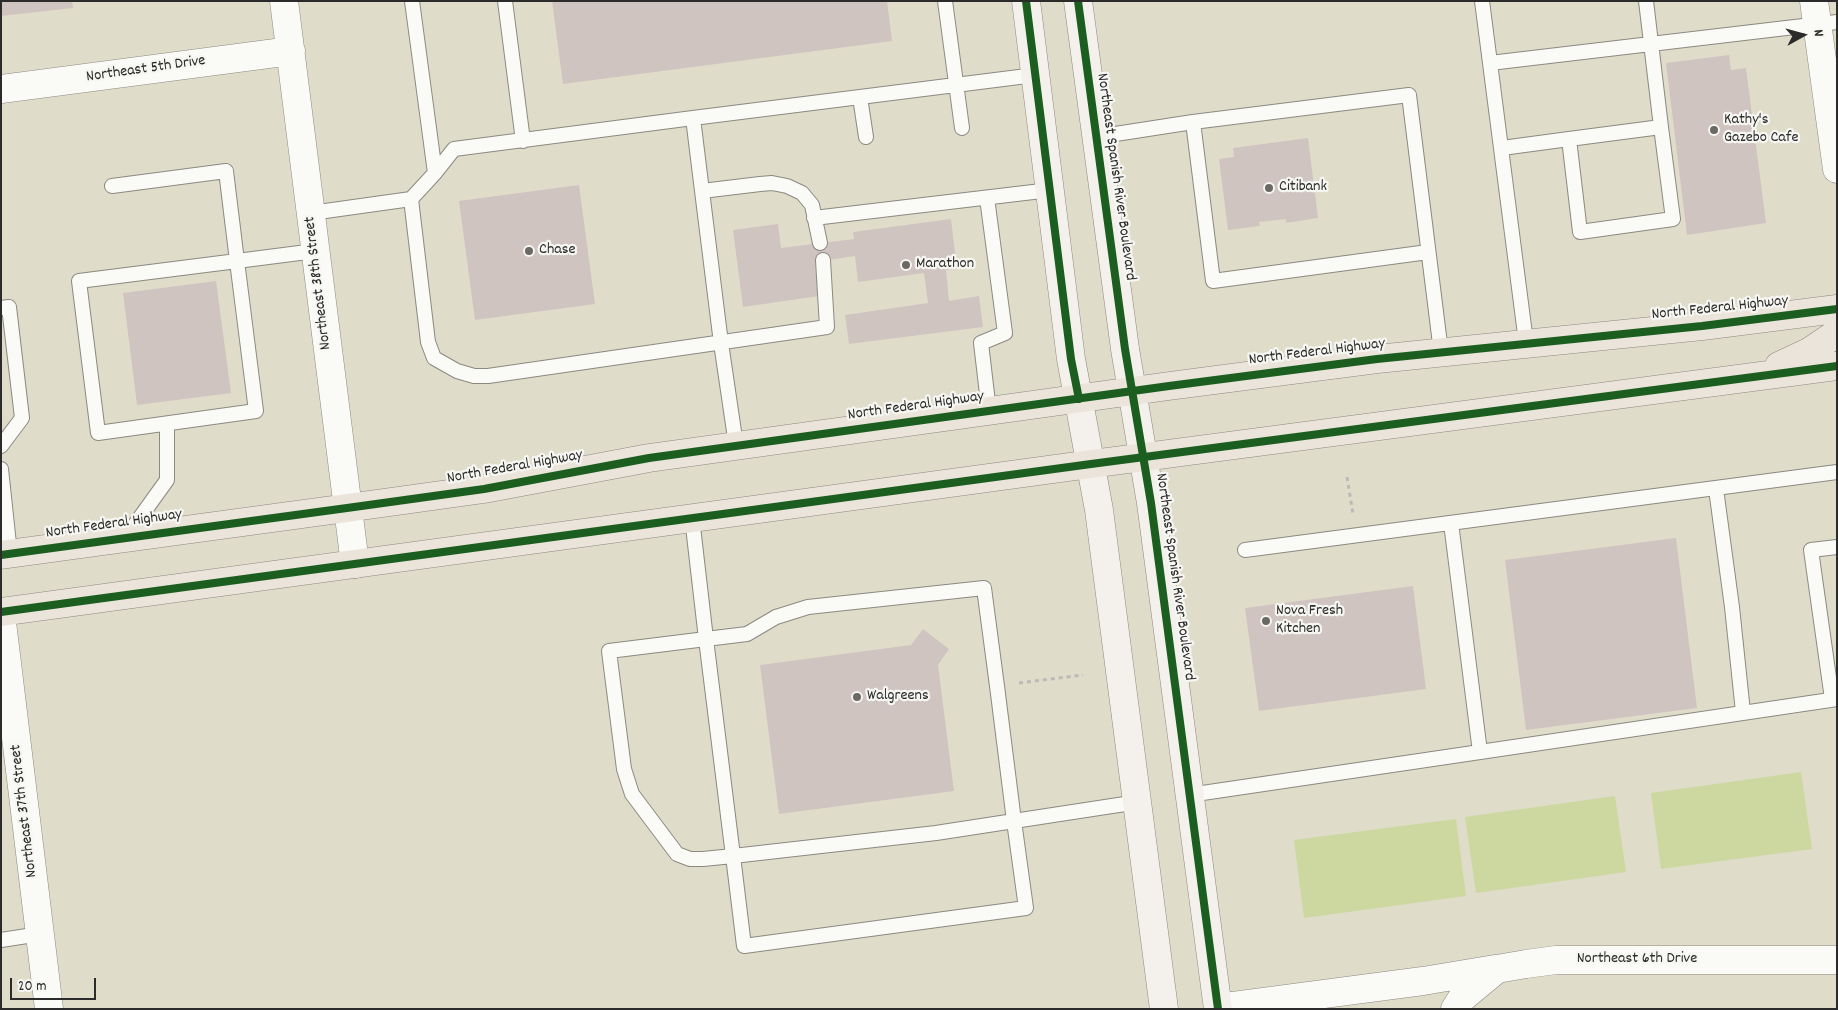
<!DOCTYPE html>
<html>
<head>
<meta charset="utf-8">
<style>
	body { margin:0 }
	#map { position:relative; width:1838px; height:1010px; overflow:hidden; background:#e0dcca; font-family:Dekko,sans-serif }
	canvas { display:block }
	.frame { position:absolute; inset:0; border:2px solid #2b2b2b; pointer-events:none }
	.north { position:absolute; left:1778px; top:10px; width:50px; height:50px; -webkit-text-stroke:4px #f6f6f2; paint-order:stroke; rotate:83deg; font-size:14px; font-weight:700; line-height:20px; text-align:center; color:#2b2b2b }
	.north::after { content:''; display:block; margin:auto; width:18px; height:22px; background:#2b2b2b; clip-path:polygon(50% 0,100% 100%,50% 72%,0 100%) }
	.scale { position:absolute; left:10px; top:978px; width:86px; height:22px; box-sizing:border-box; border:2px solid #2b2b2b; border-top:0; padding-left:6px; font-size:15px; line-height:18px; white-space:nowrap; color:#2b2b2b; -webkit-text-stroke:4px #f6f6f2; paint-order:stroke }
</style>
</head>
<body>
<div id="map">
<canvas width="1838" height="1010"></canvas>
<div class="frame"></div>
<div class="north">N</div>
<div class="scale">20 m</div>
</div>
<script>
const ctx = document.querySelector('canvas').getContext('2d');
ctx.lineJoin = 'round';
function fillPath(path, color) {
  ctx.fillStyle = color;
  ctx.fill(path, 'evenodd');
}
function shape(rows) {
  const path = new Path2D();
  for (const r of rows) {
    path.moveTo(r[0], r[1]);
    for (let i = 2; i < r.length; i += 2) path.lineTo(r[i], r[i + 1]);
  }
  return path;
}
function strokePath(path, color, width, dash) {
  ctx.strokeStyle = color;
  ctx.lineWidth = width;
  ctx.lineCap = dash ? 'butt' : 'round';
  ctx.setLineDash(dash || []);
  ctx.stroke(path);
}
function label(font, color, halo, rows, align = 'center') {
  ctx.font = font + ' Dekko,sans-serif';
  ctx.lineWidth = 4.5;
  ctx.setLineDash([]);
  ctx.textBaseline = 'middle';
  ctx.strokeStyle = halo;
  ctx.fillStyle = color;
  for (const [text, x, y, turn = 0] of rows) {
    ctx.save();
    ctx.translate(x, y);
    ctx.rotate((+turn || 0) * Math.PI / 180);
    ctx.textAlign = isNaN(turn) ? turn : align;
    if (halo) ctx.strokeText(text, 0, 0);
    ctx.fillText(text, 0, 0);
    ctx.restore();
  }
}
const green = shape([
	[1801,772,1812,849,1661,869,1651,793],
	[1615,796,1626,872,1476,893,1465,817],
	[1456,819,1466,896,1304,918,1294,840]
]);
const building = shape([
	[1,1,72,1,73,8,1,16],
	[552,1,887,1,892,41,563,84],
	[1729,55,1731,70,1746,68,1766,223,1687,235,1666,63],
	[1308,138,1318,218,1286,223,1286,219,1259,222,1260,226,1228,230,1219,159,1234,157,1233,148],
	[579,185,595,304,475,320,459,201],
	[951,219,957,269,946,270,949,301,979,296,983,327,849,344,845,315,928,303,924,273,858,282,855,256,815,262,819,296,743,307,733,230,778,224,781,248,854,239,853,232],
	[216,281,231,393,137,405,123,293],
	[1676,538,1697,708,1526,730,1505,560],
	[1413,586,1426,689,1259,711,1245,608],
	[923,629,949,649,938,665,954,791,779,814,760,665,911,645]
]);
const path = shape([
	[1347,477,1353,514],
	[1019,683,1083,675]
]);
const lane = shape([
	[505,1,523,141],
	[945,1,962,128],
	[1482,1,1526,342],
	[1646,1,1661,127,1673,219,1580,232,1569,139,1661,127],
	[1490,63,1837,22],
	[860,97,866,137],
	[1193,122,1213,281,1428,252],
	[1096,137,1193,122,1409,95,1441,352],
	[1502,148,1569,139],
	[435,173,454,149,693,118],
	[112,186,226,171,237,261,79,281,98,433,256,411,237,261,315,251],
	[702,191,693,118,1035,75],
	[987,198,1005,333,981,343,989,411],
	[411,199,435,173,412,1],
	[311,213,411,199,428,342,434,358,457,371,474,376,488,376,827,327,823,260],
	[814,218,1050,190],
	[1,308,9,307,22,418,1,446],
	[736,445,721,343,702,191,760,184,772,183,787,186,802,193,812,205,820,243],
	[1,469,10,553],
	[1716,489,1732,607,1743,712],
	[692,518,706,639,733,856,744,946,1026,908,1014,821,997,686,984,588,808,607,776,617,747,634,706,639,609,651,624,769,632,794,677,854,690,859,703,859,733,856,936,833,1014,821,1138,802],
	[126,537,167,480,167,424],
	[1245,550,1837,472],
	[1832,699,1811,550,1837,547],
	[1480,752,1837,699],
	[1189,795,1480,752,1451,523],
	[1,940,40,934]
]);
const street = shape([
	[284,1,355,564],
	[1814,1,1837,169],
	[1,89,291,51],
	[1,614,49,1009],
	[1218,1008,1423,981,1495,969],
	[1455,1009,1462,998,1497,969,1526,964,1556,960,1837,960]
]);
const secondary = shape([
	[1026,1,1071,359,1099,510,1164,1009],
	[1078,1,1125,349,1151,503,1218,1009]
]);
const primary = shape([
	[1779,366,1809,352,1837,333],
	[1,555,347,508,484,489,649,458,1169,386,1377,359,1702,326,1837,309],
	[1,612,1091,464,1837,366]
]);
const cycleway = shape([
	[1026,1,1071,359,1079,399],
	[1078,1,1125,349,1151,503,1218,1009],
	[1,555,347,508,484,489,649,458,1169,386,1377,359,1702,326,1837,309],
	[1,612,1091,464,1837,366]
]);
const markers = [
	[1714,130,5,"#6a6963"],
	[1269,188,5,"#6a6963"],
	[529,251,5,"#6a6963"],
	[906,265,5,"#6a6963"],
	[1266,621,5,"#6a6963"],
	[857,697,5,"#6a6963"]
];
const streetNames = [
	["Northeast 5th Drive",146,70,-8],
	["Northeast Spanish River Boulevard",1115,177,82],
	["Northeast 38th Street",319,283,-97],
	["North Federal Highway",1720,309,-6],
	["North Federal Highway",1317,353,-7],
	["North Federal Highway",916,407,-8],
	["North Federal Highway",515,468,-10],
	["North Federal Highway",114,525,-8],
	["Northeast Spanish River Boulevard",1174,577,82],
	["Northeast 37th Street",25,811,-97],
	["Northeast 6th Drive",1637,960]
];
const poiNames = [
	["Kathy's",1724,121],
	["Gazebo Cafe",1724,139],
	["Citibank",1279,188],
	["Chase",539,251],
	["Marathon",916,265],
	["Nova Fresh",1276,612],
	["Kitchen",1276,630],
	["Walgreens",867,697]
];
fillPath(green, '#ccd89f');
fillPath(building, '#d0c4c1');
strokePath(lane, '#8b8980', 16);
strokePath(street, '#8b8980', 29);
strokePath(secondary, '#8b8980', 29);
strokePath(primary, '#8b8980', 29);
strokePath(path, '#bbbab7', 3, [4, 4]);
strokePath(lane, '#fafaf7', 14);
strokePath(street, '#fafaf7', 28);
strokePath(secondary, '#f4f1ec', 28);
strokePath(primary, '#ebe4da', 28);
strokePath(cycleway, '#1b5e20', 8);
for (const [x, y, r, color] of markers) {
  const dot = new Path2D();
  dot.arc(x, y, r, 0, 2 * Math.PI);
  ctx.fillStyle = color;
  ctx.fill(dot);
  strokePath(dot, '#f6f6f2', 2);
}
label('16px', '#2b2b2b', '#f6f6f2', streetNames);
label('16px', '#2b2b2b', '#f6f6f2', poiNames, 'left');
</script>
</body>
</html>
